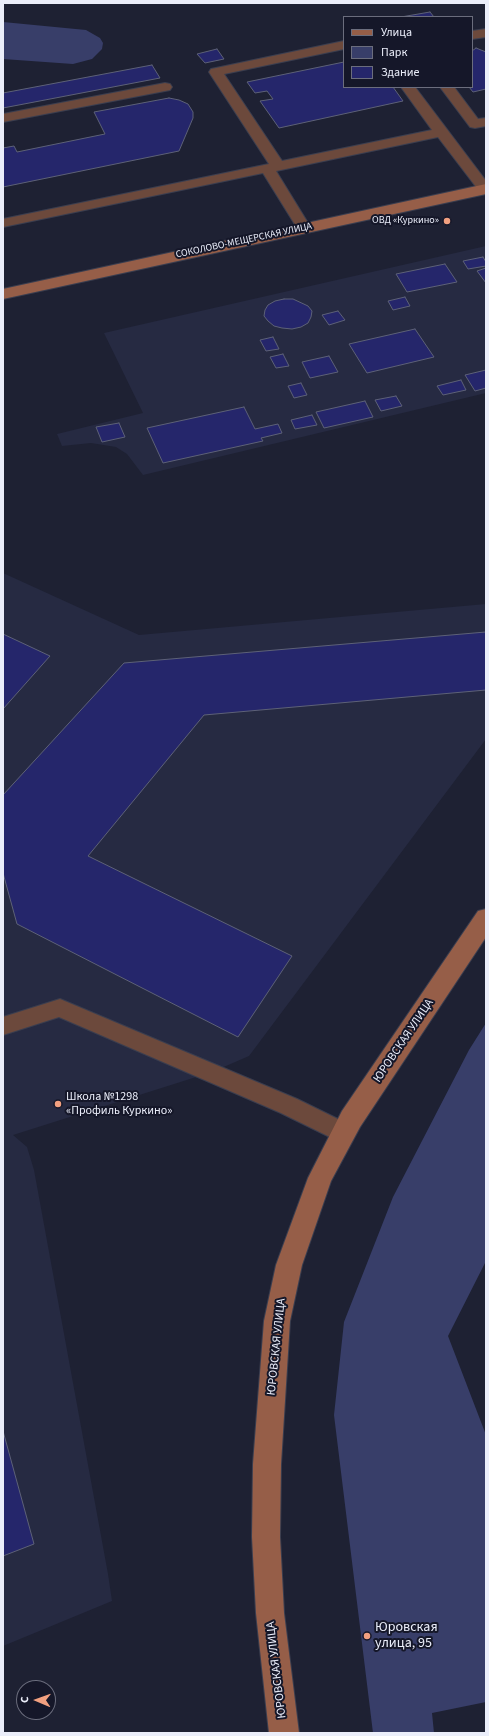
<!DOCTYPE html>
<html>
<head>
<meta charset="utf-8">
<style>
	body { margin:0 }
	#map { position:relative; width:489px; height:1736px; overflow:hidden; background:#1e2133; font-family:"Source Sans 3",sans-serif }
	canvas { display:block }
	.frame { position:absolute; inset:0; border:4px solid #ebeefa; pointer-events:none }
	.legend { position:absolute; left:343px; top:16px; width:130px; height:72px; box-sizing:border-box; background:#151729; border:1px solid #6b6d7d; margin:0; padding:5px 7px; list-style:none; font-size:12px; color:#ebeefa }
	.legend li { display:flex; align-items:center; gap:8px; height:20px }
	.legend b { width:20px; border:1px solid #6b6d7d }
	.north { position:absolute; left:16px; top:1680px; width:40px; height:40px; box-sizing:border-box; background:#151729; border:1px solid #6b6d7d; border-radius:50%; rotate:272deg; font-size:11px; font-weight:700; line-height:16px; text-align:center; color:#ebeefa }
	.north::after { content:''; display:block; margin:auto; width:14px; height:18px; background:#f2a080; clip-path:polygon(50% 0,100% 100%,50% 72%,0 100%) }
</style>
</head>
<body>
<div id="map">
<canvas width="489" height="1736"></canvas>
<div class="frame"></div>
<ul class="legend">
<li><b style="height:5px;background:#965e48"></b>Улица</li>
<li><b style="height:11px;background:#383e69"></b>Парк</li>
<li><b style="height:11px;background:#25266b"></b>Здание</li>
</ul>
<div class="north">С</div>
</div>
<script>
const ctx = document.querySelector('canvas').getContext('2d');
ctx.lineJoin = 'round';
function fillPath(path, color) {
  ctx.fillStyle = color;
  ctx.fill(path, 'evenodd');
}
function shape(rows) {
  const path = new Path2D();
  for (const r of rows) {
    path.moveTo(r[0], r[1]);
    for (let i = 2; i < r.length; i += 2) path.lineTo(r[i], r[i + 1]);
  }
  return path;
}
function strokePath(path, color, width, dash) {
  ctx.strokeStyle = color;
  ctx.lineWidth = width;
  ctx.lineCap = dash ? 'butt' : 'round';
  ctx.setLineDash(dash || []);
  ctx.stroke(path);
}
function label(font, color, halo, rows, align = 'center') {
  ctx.font = font + ' "Source Sans 3",sans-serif';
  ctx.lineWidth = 4;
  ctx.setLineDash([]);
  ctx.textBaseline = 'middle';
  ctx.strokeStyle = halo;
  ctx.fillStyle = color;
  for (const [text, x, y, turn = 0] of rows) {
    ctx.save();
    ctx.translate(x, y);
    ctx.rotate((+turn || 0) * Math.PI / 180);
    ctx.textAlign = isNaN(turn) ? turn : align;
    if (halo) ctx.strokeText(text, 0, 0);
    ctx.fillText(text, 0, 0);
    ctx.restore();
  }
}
const built = shape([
	[486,246,486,393,143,475,127,454,116,447,91,443,62,446,57,434,143,413,104,333],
	[3,573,139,635,486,604,486,739,249,1056,212,1072,13,1135,27,1147,34,1170,108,1574,112,1601,3,1646]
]);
const green = shape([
	[3,22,86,30,100,38,103,43,102,49,92,59,73,64,3,59],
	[486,1023,486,1261,448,1336,486,1435,486,1702,432,1713,434,1733,373,1733,334,1415,344,1322,393,1197,469,1050]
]);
const building = shape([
	[430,12,434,17,401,17,430,12],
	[476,48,486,52,486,89,473,92,469,87,472,87,472,51,476,48],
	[217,49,224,59,205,63,197,54,217,49],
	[344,62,344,87,393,87,403,101,279,128,260,101,273,99,267,91,255,93,247,82,344,62],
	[152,65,160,78,3,108,3,93,152,65],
	[169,98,179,100,188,104,193,112,193,118,179,151,3,187,3,148,14,146,17,152,105,134,94,112,169,98],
	[483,257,486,262,486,266,468,269,463,261,483,257],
	[445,264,457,282,407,292,396,274,445,264],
	[486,268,486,283,477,271,486,268],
	[405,297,410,306,393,310,388,301,405,297],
	[284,299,293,299,308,306,312,311,311,317,308,323,301,327,292,329,282,328,274,326,268,321,264,316,265,310,268,305,275,301,284,299],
	[338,311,345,320,329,325,322,315,338,311],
	[415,329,434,357,367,373,349,344,415,329],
	[273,337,279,349,266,351,260,340,273,337],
	[283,354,289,366,276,368,270,357,283,354],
	[329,356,338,372,310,378,302,362,329,356],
	[486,370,486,388,475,391,465,375,486,370],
	[461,380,466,390,443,395,437,386,461,380],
	[301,383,307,395,294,398,288,386,301,383],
	[396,396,402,406,381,411,375,400,396,396],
	[365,401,373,417,324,428,316,412,365,401],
	[244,407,255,429,278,424,282,433,261,438,263,441,163,463,147,428,244,407],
	[312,415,317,425,295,429,291,420,312,415],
	[119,423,125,437,102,442,96,427,119,423],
	[486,632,486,690,204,715,88,856,292,956,238,1037,17,924,3,873,3,795,124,663,486,632],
	[3,634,50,656,3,709,3,634],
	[3,1431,34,1544,3,1556,3,1431]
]);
const lane = shape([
	[486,29,486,37,472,39,472,31,486,29],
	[344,41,344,49,224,74,282,161,432,130,401,87,415,87,486,181,486,193,480,192,438,137,276,171,311,228,309,231,304,232,299,231,263,173,3,227,3,219,269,164,209,72,211,69,216,68,344,41],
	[165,83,170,84,172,87,170,90,3,122,3,114,165,83],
	[440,87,454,87,478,119,486,118,486,126,475,128,470,127,440,87],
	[60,999,297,1099,352,1126,355,1133,352,1140,344,1143,336,1140,281,1113,59,1017,3,1035,3,1017,60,999]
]);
const secondary = shape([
	[486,184,486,194,3,299,3,289,486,184],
	[486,909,486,937,360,1127,331,1181,302,1265,290,1321,281,1464,280,1537,284,1613,299,1733,269,1733,256,1613,252,1537,253,1464,264,1321,276,1265,308,1178,342,1111,478,911,486,909]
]);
const markers = [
	[447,221,4,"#f2a080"],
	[58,1104,4,"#f2a080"],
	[367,1636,4,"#f2a080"]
];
const farPoinames = [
	["ОВД «Куркино»",439,221]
];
const farStreetnames = [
	["СОКОЛОВО-МЕЩЕРСКАЯ УЛИЦА",244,241,-12]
];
const streetNames = [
	["ЮРОВСКАЯ УЛИЦА",404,1041,-56],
	["ЮРОВСКАЯ УЛИЦА",277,1347,-84],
	["ЮРОВСКАЯ УЛИЦА",277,1670,-97]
];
const poiNames = [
	["Школа №1298",66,1097],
	["«Профиль Куркино»",66,1111]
];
const nearPoinames = [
	["Юровская",375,1628],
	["улица, 95",375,1644]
];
fillPath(built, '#262a42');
fillPath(green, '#383e69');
fillPath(building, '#25266b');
strokePath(building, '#5d6177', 1);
strokePath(lane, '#3b3e4f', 2);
strokePath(secondary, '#3b3e4f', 2);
fillPath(lane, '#6c493c');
fillPath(secondary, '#965e48');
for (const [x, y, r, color] of markers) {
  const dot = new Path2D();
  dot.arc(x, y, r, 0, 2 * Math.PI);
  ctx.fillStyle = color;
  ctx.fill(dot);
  strokePath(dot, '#151729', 1.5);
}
label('10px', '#ebeefa', '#151729', farPoinames, 'right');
label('10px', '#ebeefa', '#151729', farStreetnames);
label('12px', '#ebeefa', '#151729', streetNames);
label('12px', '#ebeefa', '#151729', poiNames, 'left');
label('14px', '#ebeefa', '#151729', nearPoinames, 'left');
</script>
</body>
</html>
